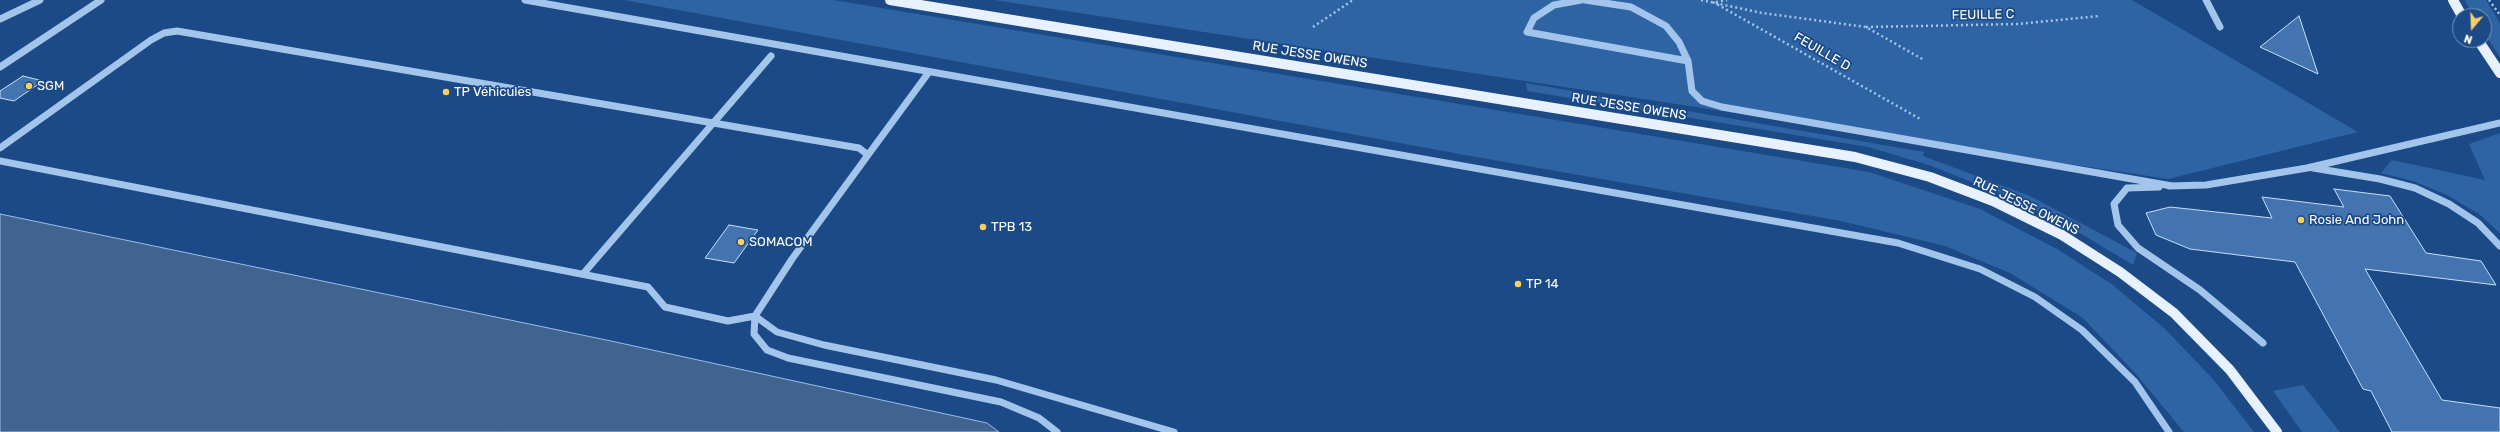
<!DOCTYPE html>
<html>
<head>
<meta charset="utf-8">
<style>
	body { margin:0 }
	#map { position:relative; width:2500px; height:432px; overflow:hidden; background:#1b4a86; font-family:Rubik,sans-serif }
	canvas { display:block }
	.north { position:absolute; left:2452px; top:8px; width:40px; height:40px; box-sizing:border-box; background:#1b4a86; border:1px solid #7692b6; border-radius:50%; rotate:199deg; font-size:11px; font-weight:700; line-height:16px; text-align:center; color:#fff }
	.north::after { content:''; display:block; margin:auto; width:14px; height:18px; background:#fccf60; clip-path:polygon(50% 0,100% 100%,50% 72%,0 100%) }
</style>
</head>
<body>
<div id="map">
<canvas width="2500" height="432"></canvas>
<div class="north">N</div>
</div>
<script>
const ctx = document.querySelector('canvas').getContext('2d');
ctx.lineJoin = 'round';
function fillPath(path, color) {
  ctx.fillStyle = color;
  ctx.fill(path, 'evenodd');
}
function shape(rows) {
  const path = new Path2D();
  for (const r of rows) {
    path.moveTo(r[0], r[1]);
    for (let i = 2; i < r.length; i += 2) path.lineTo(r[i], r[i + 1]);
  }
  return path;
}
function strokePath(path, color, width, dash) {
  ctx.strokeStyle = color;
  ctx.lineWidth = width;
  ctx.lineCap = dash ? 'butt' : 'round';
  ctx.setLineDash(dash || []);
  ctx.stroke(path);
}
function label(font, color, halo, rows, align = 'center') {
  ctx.font = font + ' Rubik,sans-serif';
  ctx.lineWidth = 3.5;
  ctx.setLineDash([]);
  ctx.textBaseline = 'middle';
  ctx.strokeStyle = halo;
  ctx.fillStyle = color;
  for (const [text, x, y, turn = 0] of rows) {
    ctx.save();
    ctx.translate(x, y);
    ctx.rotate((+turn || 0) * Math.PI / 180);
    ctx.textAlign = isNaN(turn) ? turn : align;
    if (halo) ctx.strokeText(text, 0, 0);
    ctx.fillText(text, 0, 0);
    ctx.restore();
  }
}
const green = shape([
	[624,0,833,0,1869,172,1980,209,2057,249,2113,285,2164,328,2212,378,2254,432,2184,432,2135,373,2083,318,2010,273,1945,246,1841,221,1465,155],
	[994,0,2132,0,2358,132,2168,179],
	[2465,0,2486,0,2500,23,2500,57,2484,33,2484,16,2473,16],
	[1526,83,1924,152,1923,156,2030,196,2137,253,2133,265,2073,229,1997,192,1929,165,1868,147,1527,91],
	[2500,133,2500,233,2479,214,2447,195,2413,181,2381,173,2392,160,2485,180,2469,144],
	[2303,385,2340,432,2302,432,2273,391]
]);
const water = shape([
	[0,214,611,341,987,423,999,432,0,432,0,214]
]);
const building = shape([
	[2299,16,2318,74,2260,47,2299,16],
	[23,76,43,81,14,101,0,98,0,91,23,76],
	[2334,189,2390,196,2426,253,2481,261,2496,285,2365,269,2442,400,2500,408,2500,432,2392,432,2371,391,2363,389,2295,262,2190,249,2156,235,2146,213,2170,207,2272,218,2262,197,2344,207,2334,189],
	[729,225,758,230,734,263,705,258,729,225]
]);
const path = shape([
	[1701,0,1762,13,1866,27,1924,60],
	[2489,0,2500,15],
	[1713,2,1922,120],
	[1716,2,1727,0],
	[1313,27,1353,0],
	[1866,27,2019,24,2099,16]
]);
const minor = shape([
	[525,0,1898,243,1980,269,2035,297,2082,330,2135,382,2169,432],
	[1581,0,1554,5,1534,18,1527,32,1688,61],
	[1585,0,1631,7,1666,26,1679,42,1688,61,1692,91,1702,101,1722,107,2172,186],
	[2206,0,2220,27],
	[0,19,40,0],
	[0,67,101,0],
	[0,148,151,40,164,33,177,31,859,148,868,155,792,259,755,316,754,334,767,350,788,358,1001,402,1039,418,1057,432],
	[868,155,929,72],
	[0,161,648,287,665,307,728,321,755,316,777,332,824,345,996,380,1174,432],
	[2313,168,2380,179,2415,188,2449,204,2478,223,2500,246],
	[2169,186,2206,185,2307,168,2500,123],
	[2159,187,2127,188,2114,204,2118,225,2138,248,2200,290,2263,343],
	[583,274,771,56]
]);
const major = shape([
	[890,0,1855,157,1930,177,1993,201,2062,235,2120,272,2174,313,2230,370,2277,432],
	[2453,0,2462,16],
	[2478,40,2500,73]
]);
const markers = [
	[29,86,4,"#fccf60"],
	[446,92,4,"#fccf60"],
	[2301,220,4,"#fccf60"],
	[983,227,4,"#fccf60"],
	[741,242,4,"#fccf60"],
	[1518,284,4,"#fccf60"]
];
const streetNames = [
	["FEUILLE C",1983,15,-1],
	["FEUILLE D",1822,52,30],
	["RUE JESSE OWENS",1310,55,9],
	["RUE JESSE OWENS",1629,107,9],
	["RUE JESSE OWENS",2026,206,26]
];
const poiNames = [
	["SGM",37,86],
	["TP Véhicules",454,92],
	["Rosie And John",2309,220],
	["TPB 13",991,227],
	["SOMACOM",749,242],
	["TP 14",1526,284]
];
fillPath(green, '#2f64a4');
fillPath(water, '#416390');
strokePath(water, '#96bfed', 1);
fillPath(building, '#4474af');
strokePath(building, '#c8def8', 1);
strokePath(path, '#a3c4eb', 2.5, [2, 3]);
strokePath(minor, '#a3c4eb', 7);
strokePath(major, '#e8f1ff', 10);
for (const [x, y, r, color] of markers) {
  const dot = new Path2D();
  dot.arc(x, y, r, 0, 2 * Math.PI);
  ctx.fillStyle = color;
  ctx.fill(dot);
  strokePath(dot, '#1b4a86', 1.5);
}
label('13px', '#fff', '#1b4a86', streetNames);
label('13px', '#fff', '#1b4a86', poiNames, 'left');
</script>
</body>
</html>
